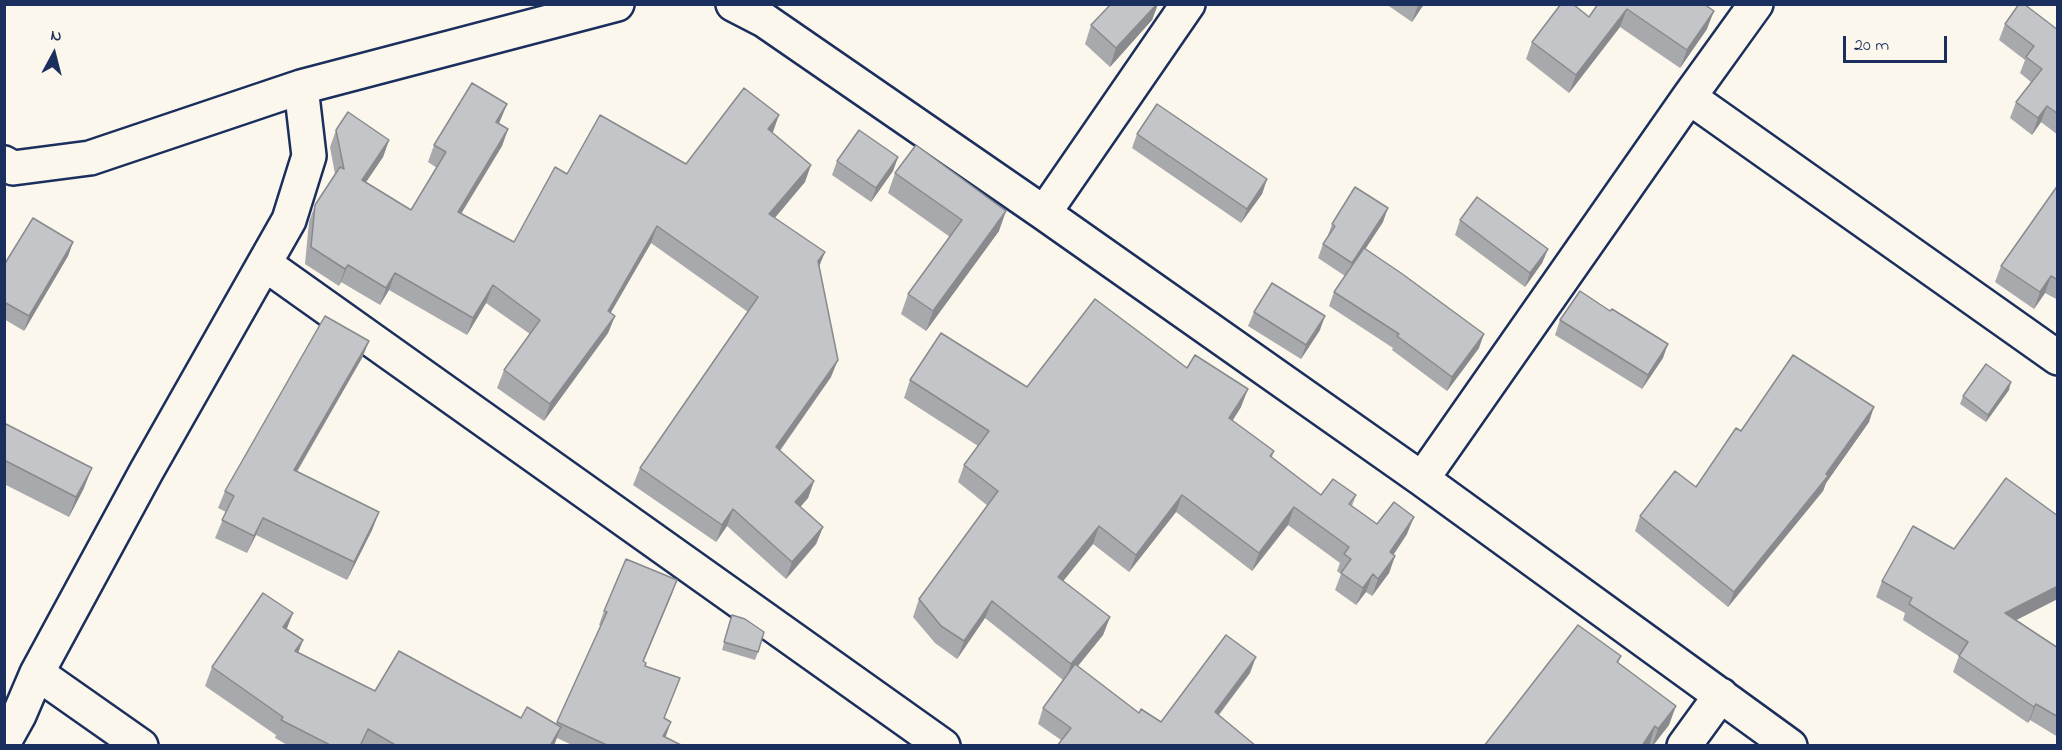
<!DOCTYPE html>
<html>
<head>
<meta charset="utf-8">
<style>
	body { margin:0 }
	#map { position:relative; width:2062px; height:750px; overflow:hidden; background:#fbf7ec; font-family:"Indie Flower",sans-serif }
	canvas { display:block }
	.frame { position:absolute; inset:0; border:6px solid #1b2f5e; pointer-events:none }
	.north { position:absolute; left:24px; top:24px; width:60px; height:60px; -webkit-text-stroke:4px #fbf7ec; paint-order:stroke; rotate:7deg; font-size:16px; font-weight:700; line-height:24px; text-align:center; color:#1b2f5e }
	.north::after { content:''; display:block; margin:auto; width:21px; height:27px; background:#1b2f5e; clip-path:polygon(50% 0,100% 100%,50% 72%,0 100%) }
	.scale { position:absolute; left:1843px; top:36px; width:104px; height:27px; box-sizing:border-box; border:3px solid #1b2f5e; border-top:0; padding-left:8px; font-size:18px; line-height:21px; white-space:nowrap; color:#1b2f5e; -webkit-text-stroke:4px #fbf7ec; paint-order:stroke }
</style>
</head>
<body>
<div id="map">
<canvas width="2062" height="750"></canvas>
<div class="frame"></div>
<div class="north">N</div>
<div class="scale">20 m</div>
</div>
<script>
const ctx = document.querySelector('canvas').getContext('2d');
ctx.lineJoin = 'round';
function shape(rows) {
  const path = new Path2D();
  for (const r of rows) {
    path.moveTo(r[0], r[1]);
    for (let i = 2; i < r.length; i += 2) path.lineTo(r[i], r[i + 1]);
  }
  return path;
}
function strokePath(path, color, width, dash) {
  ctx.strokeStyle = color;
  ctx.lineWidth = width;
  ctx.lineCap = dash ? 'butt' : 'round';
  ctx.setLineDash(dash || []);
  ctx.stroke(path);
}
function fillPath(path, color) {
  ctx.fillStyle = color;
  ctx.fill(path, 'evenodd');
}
const minor = shape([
	[733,4,764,20,1044,213,1422,479,1790,746],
	[1689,97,2058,358],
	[4,163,13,168,90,158,301,87,617,4],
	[1044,213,1188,4],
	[265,264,943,746],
	[1422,479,1689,97,1756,4],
	[37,673,141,746],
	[4,742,19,715,37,673,146,472,289,220,309,156,301,87],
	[1684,746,1721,695]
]);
const wall = shape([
	[1111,4,1158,4,1152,20,1110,67,1085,44,1091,25],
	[1386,4,1424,4,1412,22],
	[1598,4,1704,4,1707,29,1680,68,1620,27,1569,93,1526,59,1532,42,1589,17],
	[2005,24,2058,30,2058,135,2041,122,2032,135,2010,118,2016,102,2031,82,2020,73,2025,60,1999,40],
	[507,104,499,123,508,129,502,146,461,213,514,242,567,174,686,164,772,132,805,182,774,218,825,252,819,266,831,377,780,451,814,481,808,498,800,507,823,527,816,544,786,579,727,526,716,542,633,485,640,468,748,312,651,243,610,313,615,316,608,333,544,421,497,388,504,370,530,334,486,303,467,335,389,290,380,305,341,282,339,286,305,264,309,222,315,205,335,174,330,147,336,130,389,140,383,157,366,182,411,210,437,168,428,162,434,145],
	[1137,134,1267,179,1262,194,1241,223,1132,148],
	[898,157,893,171,871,202,832,175,837,161],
	[895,173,999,231,926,331,901,314,908,294,950,237,888,193],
	[2058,185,2058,300,2045,293,2034,309,1995,282,2001,266],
	[1460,220,1548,249,1542,263,1525,287,1455,235],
	[1383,222,1365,249,1479,348,1447,391,1392,350,1393,348,1329,306,1334,292,1345,276,1318,258,1323,244,1327,238,1332,224],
	[73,242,68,256,24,331,4,319,4,265],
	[1254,312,1320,330,1301,359,1248,326],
	[1560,320,1663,358,1642,389,1555,335],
	[369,341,362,358,297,472,379,512,372,530,347,580,256,535,247,553,215,538,226,512,218,508,225,491],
	[1187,368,1241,407,1232,421,1274,451,1272,457,1321,495,1356,495,1352,506,1377,524,1407,534,1394,554,1395,556,1389,573,1372,596,1366,592,1356,605,1335,590,1341,574,1337,571,1340,563,1288,525,1252,571,1176,512,1129,572,1093,544,1063,581,1110,617,1103,635,1077,667,1139,713,1161,722,1250,673,1219,715,1061,740,1038,724,1043,708,1063,680,985,618,957,659,935,643,913,617,919,599,988,506,958,482,964,465,978,446,904,398,910,380,1027,387],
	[2009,390,1986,422,1960,404,1963,396],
	[1869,422,1826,483,1823,491,1728,607,1635,531,1640,516,1696,487,1741,431],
	[4,423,84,488,69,517,4,484],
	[2058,516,2058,599,2016,620,2058,648,2058,737,2030,720,2028,723,1953,672,1959,656,1903,620,1905,613,1876,597,1882,581,1954,549],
	[677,580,643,661,664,719,665,737,683,746,574,746,557,738,554,746,289,746,275,738,276,735,205,686,212,667,287,629,303,640,298,653,375,691,521,718,556,724,601,626,599,625,604,611],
	[732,615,758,652,755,660,722,650],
	[1621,656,1618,663,1669,725,1653,746,1484,746]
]);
const shadedWall = shape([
	[1157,4,1158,4,1152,20,1110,67,1116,48],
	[1419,4,1424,4,1412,22,1417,8],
	[1627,9,1620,27,1569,93,1576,75],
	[1714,11,1707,29,1680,68,1687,50],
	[507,104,500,121,490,139,496,122],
	[2047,106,2041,122,2032,135,2038,118],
	[779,115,773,132,762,146,768,129],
	[508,129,502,146,452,229,458,212],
	[389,140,383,157,356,197,362,180],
	[898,157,893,171,871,202,876,188],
	[811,165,805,182,763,232,769,214],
	[1267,179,1262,194,1241,223,1247,209],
	[1388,208,1383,222,1347,277,1352,263],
	[1006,211,999,231,926,331,933,311],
	[657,226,651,243,602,328,608,311],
	[73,242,68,256,24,331,29,316],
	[1548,249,1542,263,1525,287,1530,273],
	[825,252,818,269,818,261],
	[348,265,341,282,339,286,345,269],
	[395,273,389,290,380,305,386,288],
	[2051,276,2045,293,2034,309,2040,292],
	[493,285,486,303,467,335,473,318],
	[615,316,608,333,544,421,550,404],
	[1325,316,1320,330,1301,359,1306,345],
	[1484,334,1479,348,1447,391,1452,377],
	[369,341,362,358,287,488,294,470],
	[1668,344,1663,358,1642,389,1648,375],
	[838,360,831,377,770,464,776,447],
	[2011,382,2009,390,1986,422,1988,415],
	[1248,389,1241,407,1223,436,1229,418],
	[1874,407,1869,422,1826,483,1823,491,1728,607,1734,592,1826,474],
	[92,468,84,488,69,517,76,497],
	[814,481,808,498,789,520,795,502],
	[1182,495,1176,512,1129,572,1136,555],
	[1294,507,1288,525,1252,571,1259,553],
	[733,509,727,526,716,542,722,525],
	[379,512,372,530,347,580,354,562],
	[1414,517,1407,534,1383,570,1390,552],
	[263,518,256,535,247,553,254,536],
	[1099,526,1093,544,1052,595,1058,577],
	[823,527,816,544,786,579,792,562],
	[1395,556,1389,573,1372,596,1378,579],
	[1373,574,1366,592,1356,605,1363,588],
	[677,580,672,594,638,675,643,661],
	[2058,586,2057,599,1999,629,2005,613],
	[992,601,985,618,957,659,964,641],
	[293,613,286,631,283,627],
	[1110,617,1103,635,1065,682,1071,664],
	[303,640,296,658,295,651],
	[1256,657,1250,673,1209,727,1215,712],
	[2036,704,2030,720,2028,723,2034,707],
	[1676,706,1669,725,1652,746,1658,729],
	[671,722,666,736,660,746,663,736],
	[1655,726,1649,746,1642,746],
	[561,727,554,745,550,746]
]);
const building = shape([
	[1111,4,1157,4,1116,48,1091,25,1111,4],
	[1561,4,1573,4,1589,17,1598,4,1704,4,1714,11,1687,50,1627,9,1576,75,1532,42,1561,4],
	[2019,4,2024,4,2058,30,2058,114,2047,106,2038,118,2016,102,2042,69,2026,57,2034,46,2005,24,2019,4],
	[472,83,507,104,496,122,508,129,458,212,514,242,555,167,567,174,600,115,686,164,744,88,779,115,768,129,811,165,769,214,825,252,818,261,838,360,776,447,814,481,795,502,823,527,792,562,733,509,722,525,640,468,758,297,657,226,608,311,615,316,550,404,504,370,540,320,493,285,473,318,395,273,386,288,348,265,345,269,311,247,315,205,340,167,344,169,336,130,348,112,389,140,362,180,411,210,446,152,434,145,472,83],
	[1157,104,1267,179,1247,209,1137,134,1157,104],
	[859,130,898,157,876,188,837,161,859,130],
	[916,145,1006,211,933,311,908,294,962,220,895,173,916,145],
	[2058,185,2058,280,2051,276,2040,292,2001,266,2058,185],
	[1355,187,1388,208,1352,263,1323,244,1335,226,1332,224,1355,187],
	[1477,197,1548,249,1530,273,1460,220,1477,197],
	[33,218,73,242,29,316,4,302,4,265,33,218],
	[1364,248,1401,273,1484,334,1452,377,1397,336,1399,334,1334,292,1364,248],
	[1272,283,1325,316,1306,345,1254,312,1272,283],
	[1580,291,1610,311,1612,309,1668,344,1648,375,1560,320,1580,291],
	[1095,299,1187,368,1195,355,1248,389,1229,418,1274,451,1270,456,1321,495,1333,479,1356,495,1349,504,1377,524,1394,502,1414,517,1390,552,1395,556,1378,579,1373,574,1363,588,1341,573,1351,559,1344,554,1349,547,1294,507,1259,553,1182,495,1136,555,1099,526,1058,577,1110,617,1071,664,992,601,964,641,941,626,919,599,998,491,964,465,989,431,910,380,941,333,1027,387,1095,299],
	[325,316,369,341,294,470,379,512,354,562,263,518,254,536,222,520,234,496,225,491,325,316],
	[1793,355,1874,407,1826,474,1828,476,1734,592,1640,516,1675,471,1696,487,1736,428,1741,431,1793,355],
	[1986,364,2011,382,1988,415,1963,396,1986,364],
	[4,423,92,468,76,497,4,460,4,423],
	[2006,478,2058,516,2058,586,2005,613,2058,648,2058,717,2036,704,2034,707,1959,656,1968,642,1909,604,1912,598,1882,581,1913,526,1954,549,2006,478],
	[626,559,677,580,643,661,646,663,645,666,680,678,664,718,671,722,663,736,683,746,609,746,557,722,607,612,604,611,626,559],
	[263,593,293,613,283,627,303,640,295,651,375,691,399,651,521,718,527,707,561,727,550,746,397,746,368,729,360,746,332,746,281,720,283,717,212,667,263,593],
	[732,615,745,619,764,632,758,652,724,642,732,615],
	[1578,625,1621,656,1617,662,1676,706,1658,729,1655,726,1642,746,1484,746,1578,625],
	[1226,635,1256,657,1215,712,1256,746,1057,746,1071,728,1043,708,1075,664,1139,713,1141,709,1161,722,1226,635]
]);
strokePath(minor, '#1b2f5e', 38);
strokePath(minor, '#fbf7ec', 33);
fillPath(wall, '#a8a9ad');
fillPath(shadedWall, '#888a8d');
fillPath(building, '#c3c5c9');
strokePath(building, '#888a8d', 1.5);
</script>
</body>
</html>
